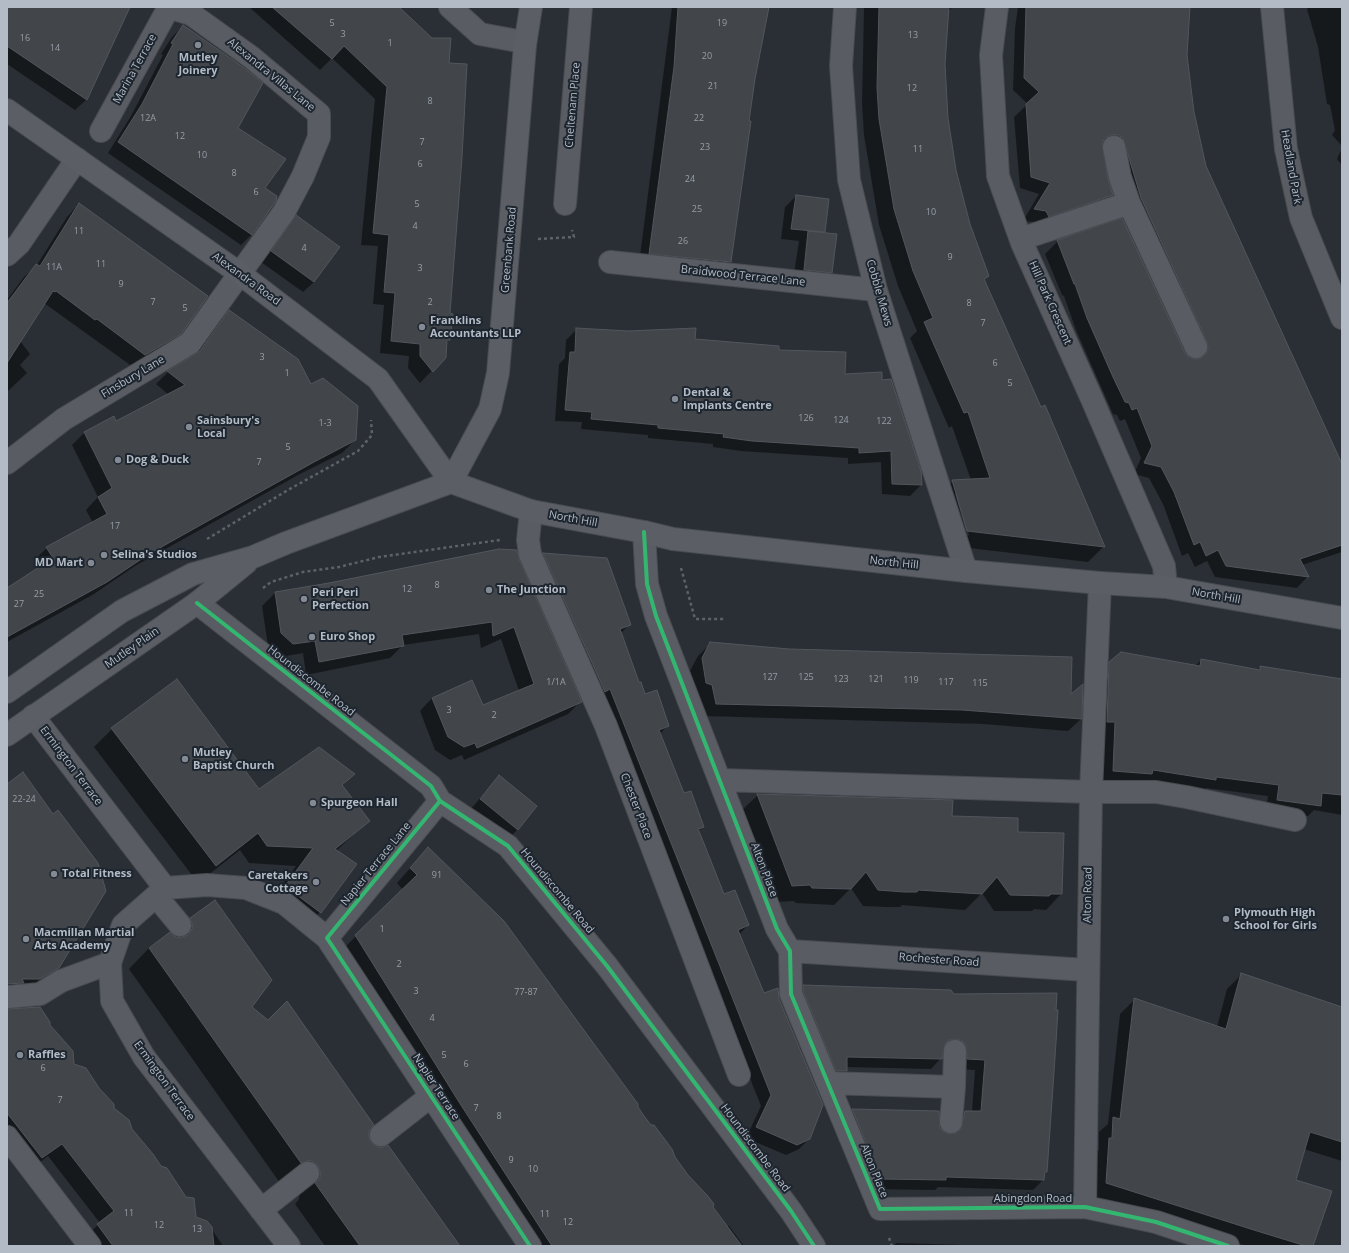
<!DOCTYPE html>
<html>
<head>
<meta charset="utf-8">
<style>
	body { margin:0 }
	#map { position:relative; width:1349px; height:1253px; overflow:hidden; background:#2a2f35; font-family:"Open Sans",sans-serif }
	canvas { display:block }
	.frame { position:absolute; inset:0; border:8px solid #b3bbc6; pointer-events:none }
</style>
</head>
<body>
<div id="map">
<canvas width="1349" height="1253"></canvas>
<div class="frame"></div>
</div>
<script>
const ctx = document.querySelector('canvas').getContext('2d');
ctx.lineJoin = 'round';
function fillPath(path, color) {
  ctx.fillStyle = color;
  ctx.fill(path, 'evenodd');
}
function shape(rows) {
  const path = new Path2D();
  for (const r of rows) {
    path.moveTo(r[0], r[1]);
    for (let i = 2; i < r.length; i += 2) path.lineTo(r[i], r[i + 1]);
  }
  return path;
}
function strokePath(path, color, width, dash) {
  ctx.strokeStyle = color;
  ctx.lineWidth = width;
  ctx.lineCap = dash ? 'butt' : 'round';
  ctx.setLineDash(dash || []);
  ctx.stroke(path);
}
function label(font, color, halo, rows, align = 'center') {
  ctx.font = font + ' "Open Sans",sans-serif';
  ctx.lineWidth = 4;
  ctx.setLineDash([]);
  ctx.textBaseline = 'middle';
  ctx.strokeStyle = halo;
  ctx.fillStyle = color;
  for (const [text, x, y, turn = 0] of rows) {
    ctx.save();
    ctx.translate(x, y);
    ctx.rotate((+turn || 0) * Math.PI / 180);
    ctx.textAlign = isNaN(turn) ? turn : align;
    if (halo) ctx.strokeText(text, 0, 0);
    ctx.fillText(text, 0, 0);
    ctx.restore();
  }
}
const shadow = shape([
	[7,7,129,7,86,100,75,110,7,64],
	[249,7,397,7,448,64,449,340,446,343,445,357,420,383,408,368,409,356,380,353,384,305,373,304,378,246,361,245,375,99,332,58,320,70],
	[672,7,768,7,754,79,730,262,719,272,639,264],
	[864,7,952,7,947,14,944,64,947,118,955,170,969,224,988,276,983,280,1040,408,1044,407,1103,547,1088,562,952,546,938,497,953,481,971,480,952,426,949,428,910,338,917,331,898,286,879,225,864,135,862,104],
	[955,494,957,494,969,535,967,536],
	[1018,7,1189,7,1186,55,1193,112,1205,166,1342,468,1342,552,1302,565,1308,576,1297,588,1215,577,1207,561,1195,567,1188,553,1182,556,1163,504,1149,478,1134,474,1141,458,1125,419,1120,421,1117,415,1113,414,1102,389,1076,330,1064,296,1062,295,1045,254,1057,242,1122,220,1184,353,1188,358,1197,360,1196,354,1106,146,1101,146,1107,180,1112,195,1100,206,1037,228,1035,222,1023,221,1039,194,1020,188,1014,117,1028,104,1013,90,1015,28],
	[1309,7,1342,7,1342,146,1332,135,1335,130,1330,105,1327,104,1318,47,1307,9],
	[183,26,237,128,264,188,252,234,241,245,108,153,131,116,163,55,161,54,172,37],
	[1342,148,1342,165,1337,159],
	[796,196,824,232,822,233,832,272,821,283,793,280,799,241,781,239,785,207],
	[79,204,181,333,168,346,133,367,44,303,20,341,30,354,20,365,27,373,7,392,7,300,24,277,37,265,67,217],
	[296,217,338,247,314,282,303,292,261,262,286,227],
	[229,311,310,385,355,440,342,453,300,474,135,566,94,594,7,642,7,588,39,568,34,560,47,548,93,523,86,510,98,497,72,445,84,433,114,417,116,422,169,395,156,384,168,372,194,355,217,324],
	[577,329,694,340,778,351,844,375,881,382,920,471,921,485,910,496,882,494,881,462,848,464,848,458,741,451,713,447,713,444,648,438,648,435,581,429,582,422,555,421,559,364,565,358,566,340],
	[543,554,630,624,621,633,639,684,645,695,668,725,660,734,684,794,703,826,698,831,724,896,748,925,739,935,764,995,778,999,809,1139,799,1149,786,1155,746,1138,761,1106,599,699,533,564],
	[518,559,580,702,568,714,464,760,462,755,450,760,435,750,420,711,432,698,483,706,519,691,501,639,481,648,479,634,403,645,390,658,306,675,303,653,280,657,268,646,262,606,275,593],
	[711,643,1081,719,1068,731,984,724,704,716,700,698,694,695,690,671,698,656],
	[1201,660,1257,670,1260,667,1342,680,1342,815,1314,810,1308,816,1266,811,1268,796,1206,788,1204,791,1102,782,1098,674,1110,663,1195,666],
	[177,680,259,790,353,774,342,786,368,821,336,851,320,912,303,930,268,904,296,866,249,863,240,850,198,883,94,747,112,729],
	[499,776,518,829,507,840,470,810],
	[7,785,58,968,44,982,7,996],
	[758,795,951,817,1016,833,1061,894,1046,910,1034,909,1032,911,994,911,982,893,965,910,902,905,900,907,887,907,863,906,851,888,834,905,796,903,794,901,776,902,742,810],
	[428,848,636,1107,687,1175,706,1196,726,1226,729,1226,744,1246,529,1246,342,950,403,890,397,883],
	[191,919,251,1007,368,1130,368,1137,370,1143,458,1246,325,1246,295,1204,299,1199,300,1192,280,1183,129,969,149,948,173,936],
	[1241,975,1342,1008,1342,1161,1304,1149,1294,1181,1312,1246,1247,1246,1092,1197,1095,1153,1099,1150,1099,1132,1108,1124,1120,1014,1134,1000,1217,1027,1227,989],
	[804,986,951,991,1046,1172,1043,1180,1033,1190,938,1187,935,1190,871,1189,842,1121,853,1110,939,1128,943,1133,952,1135,954,1122,965,1112,972,1112,975,1070,957,1069,951,1050,944,1049,941,1058,931,1069,846,1067,846,1071,836,1081,793,997],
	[7,1010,49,1025,73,1065,131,1130,195,1218,207,1222,223,1246,90,1246,84,1238,100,1223,48,1156,29,1171,7,1142],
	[896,1243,1000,1246,894,1246]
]);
const building = shape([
	[7,7,130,7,87,100,7,46,7,7],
	[272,7,399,7,432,38,451,38,449,63,467,64,462,158,450,313,453,314,450,340,447,340,446,358,433,372,420,356,420,344,391,341,395,293,384,292,389,235,373,233,387,87,344,46,332,59,272,7],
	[678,7,769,7,755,79,749,121,751,121,731,262,649,254,674,67,678,7],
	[879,7,949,7,945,64,948,118,956,170,970,224,989,276,984,279,1041,407,1045,405,1105,547,967,531,952,480,990,478,968,412,964,413,924,322,933,318,913,271,894,209,879,119,877,88,879,7],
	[1026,7,1190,7,1187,55,1194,112,1206,166,1342,464,1342,545,1300,559,1309,577,1226,566,1218,550,1206,556,1200,542,1194,545,1174,492,1161,467,1144,463,1152,446,1137,408,1132,410,1129,403,1125,402,1113,377,1087,318,1075,284,1074,284,1057,240,1122,218,1185,353,1189,357,1195,359,1201,358,1206,354,1208,348,1207,342,1141,198,1123,138,1118,135,1111,135,1105,138,1102,143,1108,179,1113,195,1049,217,1046,211,1034,209,1050,183,1031,177,1026,104,1039,92,1024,78,1026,7],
	[183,25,243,67,263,83,238,128,286,159,265,188,277,196,276,201,252,235,118,142,142,104,173,44,171,43,183,25],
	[796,195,829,199,825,232,791,229,796,195],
	[79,203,208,296,181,334,145,355,97,319,95,320,56,291,55,292,53,291,7,363,7,303,36,264,40,266,79,203],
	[296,215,340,247,314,282,271,251,296,215],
	[808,231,837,234,832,273,804,270,808,231],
	[229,310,298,359,311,384,323,378,358,406,356,440,314,462,206,522,149,554,107,582,7,637,7,588,53,558,46,547,107,514,98,497,112,488,84,432,114,416,116,421,185,385,167,371,200,351,229,310],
	[576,328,628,331,696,328,695,339,779,346,779,350,846,352,845,374,882,372,882,380,891,379,921,471,922,485,892,484,891,451,859,453,859,448,752,441,723,437,724,434,658,428,658,425,591,419,592,412,565,410,570,352,575,352,576,328],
	[499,549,517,550,519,559,582,702,477,748,475,743,464,747,448,737,432,698,472,680,483,705,534,684,514,627,493,636,492,622,402,635,404,646,319,662,315,641,293,644,281,633,275,592,329,583,499,549],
	[543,553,607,558,631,625,620,629,639,682,641,682,645,694,657,690,669,726,659,730,684,793,691,791,704,827,698,829,703,841,724,894,735,890,749,925,738,930,764,993,778,988,779,999,823,1105,810,1139,797,1145,756,1127,771,1095,610,689,605,692,543,553],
	[710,642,789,649,1072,657,1071,694,1083,684,1082,719,962,710,716,704,712,685,706,683,702,658,710,642],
	[1121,652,1200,666,1201,659,1260,670,1260,666,1342,679,1342,795,1322,793,1321,806,1277,800,1279,785,1216,777,1216,780,1153,770,1152,774,1113,771,1115,722,1107,722,1109,662,1121,652],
	[177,679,259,789,319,747,355,774,342,785,370,821,335,849,357,864,321,913,285,886,313,848,267,846,258,833,216,866,111,728,177,679],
	[23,772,53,814,58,810,98,863,106,891,59,968,40,979,22,979,24,983,7,984,7,784,23,772],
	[499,775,537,806,518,830,480,799,499,775],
	[757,794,953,800,952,816,1018,818,1018,832,1064,833,1062,894,1051,894,1049,896,1010,895,997,877,982,894,918,890,917,892,904,892,878,890,866,872,851,889,812,888,810,885,792,886,757,794],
	[428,847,504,921,638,1104,638,1107,644,1116,651,1125,654,1125,672,1149,675,1157,688,1175,707,1195,714,1204,713,1207,742,1246,552,1246,459,1102,355,935,417,875,410,868,428,847],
	[215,900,272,980,252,1007,268,1020,287,1001,374,1125,369,1131,369,1137,371,1142,377,1147,383,1147,388,1145,460,1246,360,1246,315,1183,320,1177,320,1171,318,1166,312,1161,307,1161,301,1163,149,948,170,932,176,937,182,937,188,935,192,929,192,923,190,918,215,900],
	[1241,973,1342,1007,1342,1142,1310,1132,1296,1180,1332,1191,1313,1246,1306,1246,1257,1231,1106,1183,1109,1138,1112,1138,1113,1117,1120,1119,1134,998,1226,1029,1241,973],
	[803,985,951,990,954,994,1057,993,1056,1010,1058,1010,1055,1058,1047,1172,1045,1172,1044,1180,946,1177,946,1180,881,1179,852,1109,939,1111,940,1128,944,1132,950,1134,956,1133,961,1129,965,1111,981,1111,985,1060,967,1059,966,1045,961,1040,955,1039,949,1040,945,1044,942,1059,847,1057,847,1071,836,1071,803,991,803,985],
	[40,1007,50,1022,50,1025,73,1051,74,1064,86,1068,99,1088,114,1104,114,1108,129,1120,132,1129,153,1154,161,1166,167,1168,186,1197,194,1198,196,1217,207,1221,212,1227,214,1246,113,1246,97,1224,114,1211,62,1144,42,1158,7,1113,7,1009,40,1007]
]);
const path = shape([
	[538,239,574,237,572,230],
	[207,539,288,490,358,451,372,435,371,420],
	[681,568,695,619,725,619],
	[263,588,271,582,303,572,339,567,379,557,500,540],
	[889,1238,892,1246]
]);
const minor = shape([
	[450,7,480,34,518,41,525,45],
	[845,7,841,66,849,180,876,290,966,571],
	[997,7,991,55,998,176,1022,243,1092,399,1164,566,1166,587],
	[1272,7,1286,149,1301,218,1342,318],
	[101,131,169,7],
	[1114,147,1120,177,1129,203,1196,347],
	[565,204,581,7],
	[1021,239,1129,203],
	[7,255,19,244,77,159],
	[610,262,876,290],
	[7,463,64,419,190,343,284,212,303,176,319,137,319,114,251,57,191,14,168,7],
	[531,511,528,540,530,554,606,726,739,1075],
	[644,532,647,584,656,616,777,929,790,951,791,994,880,1209,1085,1207,1156,1222,1228,1246],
	[197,603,431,786,440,801,508,846,607,966,791,1211,814,1246],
	[33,716,165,888],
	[721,780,1091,792,1156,792,1186,797,1295,820],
	[165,888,207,885,246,888,284,903,327,938,530,1246],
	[165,888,123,925,110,963,112,1001,144,1057,289,1246],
	[156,896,180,925],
	[327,938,440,801],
	[790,951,1087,970],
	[7,997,40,994,61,981,110,963],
	[828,1083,954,1087,955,1051],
	[951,1122,954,1087],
	[381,1135,431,1096],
	[7,1137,90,1246],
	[1085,1207,1091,792,1100,583],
	[261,1210,308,1173]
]);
const major = shape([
	[7,110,239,273,378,379,451,482],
	[451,482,531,511,644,532,673,539,966,571,1100,583,1166,587,1342,618],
	[451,482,490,409,498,373,525,45,531,7],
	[7,692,122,611,193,574,253,557,286,543,451,482],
	[7,735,197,603,246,563]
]);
const cycleway = shape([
	[644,532,647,584,656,616,777,929,790,951,791,994,880,1209,1085,1207,1156,1222,1228,1246],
	[197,603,431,786,440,801,508,846,607,966,791,1211,814,1246],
	[440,801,327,938,530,1246]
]);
const markers = [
	[198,45,4,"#838a93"],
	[422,327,4,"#838a93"],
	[675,399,4,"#838a93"],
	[189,427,4,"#838a93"],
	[118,460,4,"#838a93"],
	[104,555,4,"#838a93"],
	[91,563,4,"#838a93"],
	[489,590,4,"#838a93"],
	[304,599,4,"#838a93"],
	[312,637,4,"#838a93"],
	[185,759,4,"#838a93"],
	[313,803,4,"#838a93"],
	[54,874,4,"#838a93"],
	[316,882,4,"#838a93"],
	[1226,919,4,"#838a93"],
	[26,939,4,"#838a93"],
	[20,1055,4,"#838a93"]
];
const numberNames = [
	["5",332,23],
	["19",722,23],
	["3",343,34],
	["13",913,35],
	["16",25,38],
	["1",390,43],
	["14",55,48],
	["20",707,56],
	["21",713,86],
	["12",912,88],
	["8",430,101],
	["12A",148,118],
	["22",699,118],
	["12",180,136],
	["7",422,142],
	["23",705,147],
	["11",918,149],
	["10",202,155],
	["6",420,164],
	["8",234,173],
	["24",690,179],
	["6",256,192],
	["5",417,204],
	["25",697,209],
	["10",931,212],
	["4",415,226],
	["11",79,231],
	["26",683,241],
	["4",304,248],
	["9",950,257],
	["11",101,264],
	["11A",54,267],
	["3",420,268],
	["9",121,284],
	["7",153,302],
	["2",430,302],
	["8",969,303],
	["5",185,308],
	["7",983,323],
	["3",262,357],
	["6",995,363],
	["1",287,373],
	["5",1010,383],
	["126",806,418],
	["124",841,420],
	["122",884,421],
	["1-3",325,423],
	["5",288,447],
	["7",259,462],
	["17",115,526],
	["8",437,585],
	["12",407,589],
	["25",39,594],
	["27",19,604],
	["127",770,677],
	["125",806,677],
	["123",841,679],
	["121",876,679],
	["119",911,680],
	["1/1A",556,682],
	["117",946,682],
	["115",980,683],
	["3",449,710],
	["2",494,715],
	["22-24",24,799],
	["91",437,875],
	["1",382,929],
	["2",399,964],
	["3",416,991],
	["77-87",526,992],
	["4",432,1018],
	["5",444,1055],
	["6",466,1064],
	["6",43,1068],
	["7",60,1100],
	["7",476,1108],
	["8",499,1116],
	["9",511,1160],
	["10",533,1169],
	["11",129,1213],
	["11",545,1214],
	["12",568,1222],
	["12",159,1225],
	["13",197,1229]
];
const poiNames = [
	["Mutley",198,58,"center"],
	["Joinery",198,71,"center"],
	["Franklins",430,321],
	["Accountants LLP",430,334],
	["Dental &",683,393],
	["Implants Centre",683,406],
	["Sainsbury's",197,421],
	["Local",197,434],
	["Dog & Duck",126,460],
	["Selina's Studios",112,555],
	["MD Mart",83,563,"right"],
	["The Junction",497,590],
	["Peri Peri",312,593],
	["Perfection",312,606],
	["Euro Shop",320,637],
	["Mutley",193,753],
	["Baptist Church",193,766],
	["Spurgeon Hall",321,803],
	["Total Fitness",62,874],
	["Caretakers",308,876,"right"],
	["Cottage",308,889,"right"],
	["Plymouth High",1234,913],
	["School for Girls",1234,926],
	["Macmillan Martial",34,933],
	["Arts Academy",34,946],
	["Raffles",28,1055]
];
const streetNames = [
	["Marina Terrace",135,69,-61],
	["Alexandra Villas Lane",271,75,39],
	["Cheltenam Place",573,105,-85],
	["Headland Park",1291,167,80],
	["Greenbank Road",509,250,-85],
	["Braidwood Terrace Lane",743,276,6],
	["Alexandra Road",246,279,36],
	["Cobble Mews",879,293,74],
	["Hill Park Crescent",1050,303,66],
	["Finsbury Lane",133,377,-31],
	["North Hill",573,519,10],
	["North Hill",894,563,6],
	["North Hill",1216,596,10],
	["Mutley Plain",132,648,-35],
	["Houndiscombe Road",311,681,38],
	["Ermington Terrace",71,766,53],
	["Chester Place",636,806,69],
	["Napier Terrace Lane",376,864,-51],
	["Alton Place",764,870,69],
	["Houndiscombe Road",557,891,50],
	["Alton Road",1088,895,-89],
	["Rochester Road",939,960,4],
	["Ermington Terrace",164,1081,54],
	["Napier Terrace",436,1087,57],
	["Houndiscombe Road",755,1148,53],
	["Alton Place",874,1171,68],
	["Abingdon Road",1033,1199]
];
fillPath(shadow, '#0007');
fillPath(building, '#42464b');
strokePath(building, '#51565d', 1);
strokePath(minor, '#484b50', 24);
strokePath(major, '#474b52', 24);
strokePath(path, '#5d6267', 2.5, [3, 3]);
strokePath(minor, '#595d63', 22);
strokePath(major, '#5b5f65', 22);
strokePath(cycleway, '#33b770', 4);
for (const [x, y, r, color] of markers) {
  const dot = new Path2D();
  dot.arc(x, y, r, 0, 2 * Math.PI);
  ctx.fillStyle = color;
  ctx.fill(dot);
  strokePath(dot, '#1d252f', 1.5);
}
label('9px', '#979ea7', null, numberNames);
label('bold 11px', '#b3bbc6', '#1d252f', poiNames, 'left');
label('11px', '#b3bbc6', '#1d252f', streetNames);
</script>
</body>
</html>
